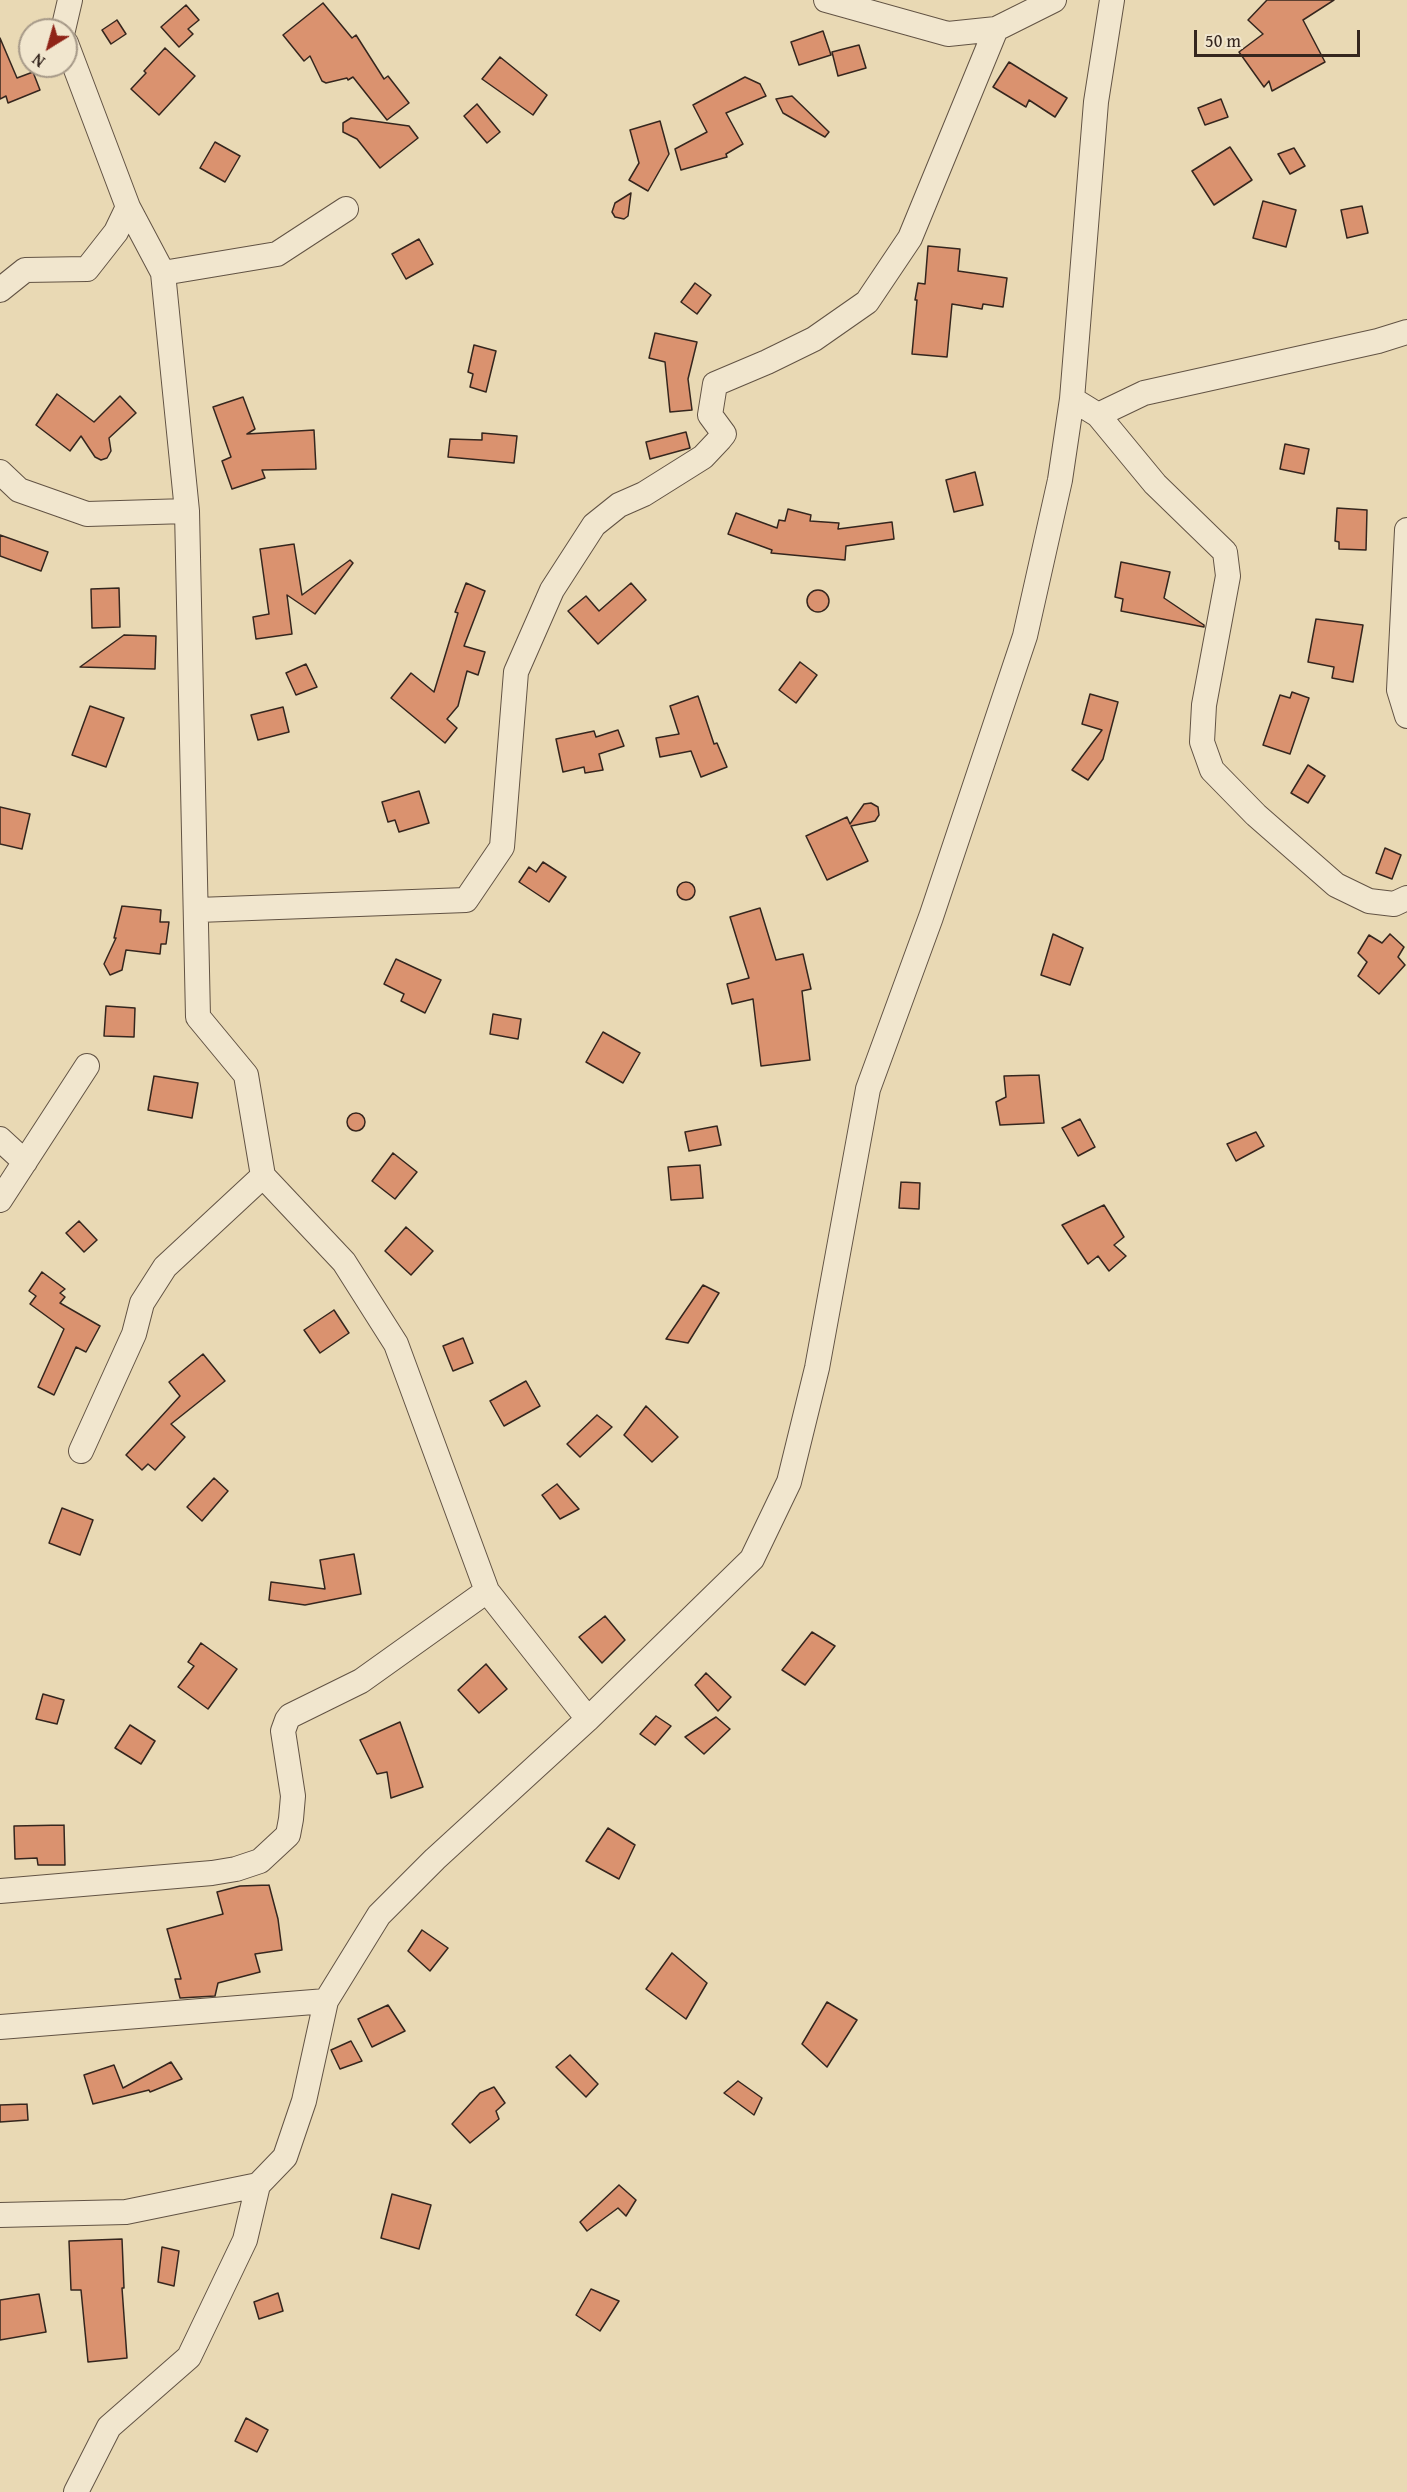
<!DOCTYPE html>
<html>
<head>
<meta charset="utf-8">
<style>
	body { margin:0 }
	#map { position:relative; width:1407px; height:2492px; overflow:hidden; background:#e9d9b4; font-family:"Gentium Book Plus",serif }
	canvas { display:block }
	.north { position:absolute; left:18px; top:18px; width:60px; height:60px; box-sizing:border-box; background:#f1e6ce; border:2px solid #a69988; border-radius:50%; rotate:217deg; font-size:16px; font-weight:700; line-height:24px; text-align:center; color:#35261e }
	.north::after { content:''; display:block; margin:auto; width:21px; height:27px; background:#8f2418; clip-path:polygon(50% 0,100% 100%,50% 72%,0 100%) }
	.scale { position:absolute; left:1194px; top:30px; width:166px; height:27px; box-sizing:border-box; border:3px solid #35261e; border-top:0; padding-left:8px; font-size:18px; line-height:21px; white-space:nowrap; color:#35261e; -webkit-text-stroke:4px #f1e6ce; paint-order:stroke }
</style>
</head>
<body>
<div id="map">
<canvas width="1407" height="2492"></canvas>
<div class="north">N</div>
<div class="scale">50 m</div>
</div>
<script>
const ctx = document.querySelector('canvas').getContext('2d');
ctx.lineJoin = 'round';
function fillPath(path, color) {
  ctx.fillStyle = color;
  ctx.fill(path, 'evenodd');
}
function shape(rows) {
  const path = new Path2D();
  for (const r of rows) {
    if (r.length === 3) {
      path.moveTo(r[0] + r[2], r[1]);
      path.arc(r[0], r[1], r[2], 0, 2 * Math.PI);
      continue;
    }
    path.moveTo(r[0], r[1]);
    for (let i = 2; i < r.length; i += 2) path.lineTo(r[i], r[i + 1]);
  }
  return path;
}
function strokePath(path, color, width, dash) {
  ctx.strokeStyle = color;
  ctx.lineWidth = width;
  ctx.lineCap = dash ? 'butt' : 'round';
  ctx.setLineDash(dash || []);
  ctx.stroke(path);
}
const building = shape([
	[1267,0,1334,0,1303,20,1325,62,1272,91,1269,81,1264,87,1239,52,1263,34,1248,20,1267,0],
	[323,3,352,38,356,35,384,79,388,76,409,103,387,120,353,77,348,80,347,78,326,83,322,81,310,56,304,61,283,35,323,3],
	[186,5,199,20,188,29,193,34,179,47,161,27,186,5],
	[117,20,126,34,111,44,102,30,117,20],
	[823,31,831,55,799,65,791,42,823,31],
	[0,38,17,78,33,72,40,90,8,103,6,96,0,99,0,38],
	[859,45,866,68,838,76,832,52,859,45],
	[165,48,195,76,159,115,131,89,146,73,144,71,165,48],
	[500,57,547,95,533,115,482,79,500,57],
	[1009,62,1067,98,1055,117,1029,100,1026,107,993,87,1009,62],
	[745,77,760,84,766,96,726,113,743,144,726,154,727,157,681,170,675,149,707,132,693,105,745,77],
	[792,96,829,132,825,137,783,113,776,99,792,96],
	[1221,99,1228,117,1205,125,1198,108,1221,99],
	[477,104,500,132,487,143,464,116,477,104],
	[351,118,409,126,418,138,380,168,357,139,343,132,343,123,351,118],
	[660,121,669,154,648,191,629,180,639,163,630,130,660,121],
	[215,142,240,156,225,182,200,168,215,142],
	[1230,147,1252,180,1214,205,1192,171,1230,147],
	[1294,148,1305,166,1290,174,1278,154,1294,148],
	[631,193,628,216,624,219,615,217,612,212,615,203,631,193],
	[1263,201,1296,210,1286,247,1253,238,1263,201],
	[1362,206,1368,233,1347,238,1341,210,1362,206],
	[419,239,433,264,406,279,392,254,419,239],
	[928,246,960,249,958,271,1007,278,1003,307,983,304,982,309,952,304,947,357,912,354,917,300,915,300,918,283,925,284,928,246],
	[695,283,711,295,697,314,681,302,695,283],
	[655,333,697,342,688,379,692,410,670,412,665,362,649,358,655,333],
	[474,345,496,351,486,392,470,387,473,374,468,372,474,345],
	[57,394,94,422,120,396,136,413,109,438,111,451,107,458,101,460,95,457,81,436,70,451,36,425,57,394],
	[243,397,255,429,247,434,314,430,316,469,262,470,265,478,232,489,222,461,231,457,213,407,243,397],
	[686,432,690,448,650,459,646,442,686,432],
	[482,433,517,436,514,463,448,457,450,439,482,440,482,433],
	[1285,444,1309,449,1304,474,1280,469,1285,444],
	[975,472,983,505,954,512,946,480,975,472],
	[1337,508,1367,510,1366,550,1339,549,1339,542,1335,541,1337,508],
	[788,509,811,515,810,521,839,523,838,529,892,522,894,539,846,546,845,560,771,553,772,550,728,534,736,513,777,528,779,520,785,521,788,509],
	[0,535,48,552,41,571,0,556,0,535],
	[294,544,302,595,350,560,353,563,315,614,287,595,292,634,256,639,253,617,269,614,260,549,294,544],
	[1121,562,1170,572,1164,598,1204,625,1204,627,1121,611,1123,599,1115,597,1121,562],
	[466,583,485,591,464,646,485,652,478,675,467,671,458,706,447,719,457,728,445,743,391,698,411,673,434,692,458,613,455,612,466,583],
	[631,583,646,600,598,644,568,611,586,596,599,611,631,583],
	[119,588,120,627,92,628,91,589,119,588],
	[818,601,11],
	[1316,619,1363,625,1353,682,1332,678,1334,667,1308,662,1316,619],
	[124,635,156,636,155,669,80,667,124,635],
	[800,662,817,675,796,703,779,690,800,662],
	[306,664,317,687,296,695,286,673,306,664],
	[1292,692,1309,698,1290,754,1263,745,1280,695,1290,698,1292,692],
	[1090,694,1118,702,1103,759,1088,780,1072,770,1102,730,1082,724,1090,694],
	[698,696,714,744,717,743,727,767,701,777,691,751,660,757,656,738,679,734,670,706,698,696],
	[90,706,124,718,106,767,72,755,90,706],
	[283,707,289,732,258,740,251,715,283,707],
	[618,730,624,746,599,754,603,770,585,773,584,767,563,772,556,739,594,731,596,737,618,730],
	[1308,765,1325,776,1308,803,1291,793,1308,765],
	[419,791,429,823,399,832,395,820,388,822,382,802,419,791],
	[871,803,878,807,879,815,875,821,851,826,868,861,827,880,806,836,847,817,850,824,864,804,871,803],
	[0,807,30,814,22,849,0,844,0,807],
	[1385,848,1401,855,1392,879,1376,873,1385,848],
	[543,862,566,877,549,902,519,882,529,867,536,872,543,862],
	[686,891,9],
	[122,906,161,910,160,922,169,922,166,944,161,944,160,954,126,950,122,970,110,975,104,964,116,938,114,938,122,906],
	[760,908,776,960,803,954,811,989,802,991,810,1060,761,1066,753,999,732,1004,727,984,749,978,730,917,760,908],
	[1053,934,1083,948,1070,985,1041,975,1053,934],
	[1390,934,1404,947,1398,957,1405,965,1379,994,1358,976,1367,962,1358,953,1369,935,1382,943,1390,934],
	[396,959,441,980,425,1013,401,1001,404,994,384,984,396,959],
	[106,1006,135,1008,134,1037,104,1036,106,1006],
	[493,1014,521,1019,518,1039,490,1034,493,1014],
	[603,1032,640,1053,623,1083,586,1062,603,1032],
	[1039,1075,1044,1123,1000,1125,996,1102,1006,1097,1004,1076,1039,1075],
	[154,1076,198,1083,192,1118,148,1110,154,1076],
	[356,1122,9],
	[1080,1119,1095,1147,1078,1156,1062,1128,1080,1119],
	[717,1126,721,1145,689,1151,685,1132,717,1126],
	[1256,1132,1264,1146,1236,1161,1227,1144,1256,1132],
	[393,1153,417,1172,395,1199,372,1181,393,1153],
	[700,1165,703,1198,671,1200,668,1167,700,1165],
	[901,1182,920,1183,919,1209,899,1208,901,1182],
	[1104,1205,1124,1237,1114,1245,1126,1256,1109,1271,1098,1256,1088,1264,1062,1225,1104,1205],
	[79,1221,97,1240,84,1252,66,1233,79,1221],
	[406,1227,433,1251,411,1275,385,1251,406,1227],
	[42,1272,65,1289,60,1293,65,1297,60,1303,100,1326,86,1352,76,1347,54,1395,38,1387,64,1329,30,1304,36,1296,29,1291,42,1272],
	[703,1285,719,1293,688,1343,666,1339,703,1285],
	[334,1310,349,1333,320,1353,304,1330,334,1310],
	[463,1338,473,1363,453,1371,443,1346,463,1338],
	[203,1354,225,1381,171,1424,185,1437,155,1470,148,1464,142,1470,126,1455,180,1396,169,1382,203,1354],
	[526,1381,540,1406,504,1426,490,1401,526,1381],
	[646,1406,678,1437,652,1462,624,1435,646,1406],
	[597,1415,612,1427,580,1457,567,1444,597,1415],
	[214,1478,228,1491,202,1521,187,1507,214,1478],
	[557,1484,579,1509,560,1519,542,1495,557,1484],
	[62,1508,93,1520,80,1555,49,1543,62,1508],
	[354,1554,361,1594,305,1605,269,1600,271,1582,325,1589,320,1560,354,1554],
	[605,1616,625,1640,602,1663,579,1637,605,1616],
	[812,1632,835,1646,805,1685,782,1670,812,1632],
	[201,1643,237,1669,208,1709,178,1687,194,1666,188,1662,201,1643],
	[486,1664,507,1689,479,1713,458,1690,486,1664],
	[706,1673,731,1697,718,1711,695,1685,706,1673],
	[43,1694,64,1700,57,1724,36,1719,43,1694],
	[656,1716,671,1726,655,1745,640,1734,656,1716],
	[716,1717,730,1729,704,1754,685,1737,716,1717],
	[400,1722,423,1787,391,1798,387,1772,377,1774,360,1740,400,1722],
	[130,1725,155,1741,141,1764,115,1748,130,1725],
	[64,1825,65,1865,38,1865,37,1858,15,1859,14,1826,64,1825],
	[608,1828,635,1845,619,1879,586,1861,608,1828],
	[269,1885,278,1919,282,1950,255,1954,260,1972,218,1983,215,1996,180,1998,175,1979,181,1979,167,1929,223,1914,217,1892,240,1886,269,1885],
	[422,1930,448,1948,430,1971,408,1951,422,1930],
	[672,1953,707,1983,686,2019,646,1989,672,1953],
	[827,2002,857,2020,827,2067,802,2044,827,2002],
	[388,2005,405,2031,372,2047,358,2019,388,2005],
	[351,2041,362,2061,340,2069,331,2050,351,2041],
	[570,2055,598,2084,586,2097,556,2067,570,2055],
	[171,2062,182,2079,150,2092,149,2090,93,2104,84,2075,114,2065,123,2088,171,2062],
	[738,2081,762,2098,754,2115,724,2093,738,2081],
	[494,2087,505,2103,496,2111,499,2119,470,2143,452,2124,480,2093,494,2087],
	[27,2104,28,2120,0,2122,0,2105,27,2104],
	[619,2185,636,2200,626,2216,618,2208,587,2231,580,2222,619,2185],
	[392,2194,431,2205,419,2249,381,2238,392,2194],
	[122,2239,124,2288,122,2288,127,2358,88,2362,81,2290,71,2290,69,2241,122,2239],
	[162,2247,179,2251,174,2286,158,2282,162,2247],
	[591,2289,619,2301,600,2331,576,2315,591,2289],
	[278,2293,283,2311,259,2319,254,2302,278,2293],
	[39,2294,46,2332,0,2340,0,2300,39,2294],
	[246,2418,268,2430,257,2452,235,2441,246,2418]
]);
const minor = shape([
	[826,0,948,34,996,29,1054,0],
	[63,30,70,0],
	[66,43,128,207,163,273,187,511,198,1017,246,1075,263,1176,344,1262,396,1344,487,1591,588,1719],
	[163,273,277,254,346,209],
	[0,290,25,270,87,269,116,232,128,207],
	[1072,399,1098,415,1155,484,1225,552,1228,576,1204,705,1202,742,1212,770,1256,815,1336,885,1369,901,1394,904,1407,898],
	[1098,415,1144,393,1378,341,1407,332],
	[0,472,19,490,87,514,187,511],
	[1407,530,1399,690,1407,716],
	[198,910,466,900,502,847,516,672,552,590,594,525,619,505,644,494,703,457,720,439,724,434,710,415,715,384,767,362,814,339,867,302,910,238,996,29],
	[0,1139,25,1162],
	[0,1200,87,1066],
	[81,1451,134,1334,142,1303,165,1267,263,1176],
	[0,1891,212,1873,236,1869,260,1861,288,1835,291,1819,293,1796,283,1731,287,1720,290,1716,361,1681,487,1591],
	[0,2027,326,2001],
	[0,2215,126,2212,258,2185,285,2157,304,2101,326,2001,379,1915,435,1859,588,1719,752,1559,789,1482,817,1368,868,1089,931,917,1025,636,1060,480,1072,399,1096,102,1112,0],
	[76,2492,109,2427,189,2357,245,2240,258,2185]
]);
fillPath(building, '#da926f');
strokePath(building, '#35261e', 1.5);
strokePath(minor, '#625344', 26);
strokePath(minor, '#f1e6ce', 24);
</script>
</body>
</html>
